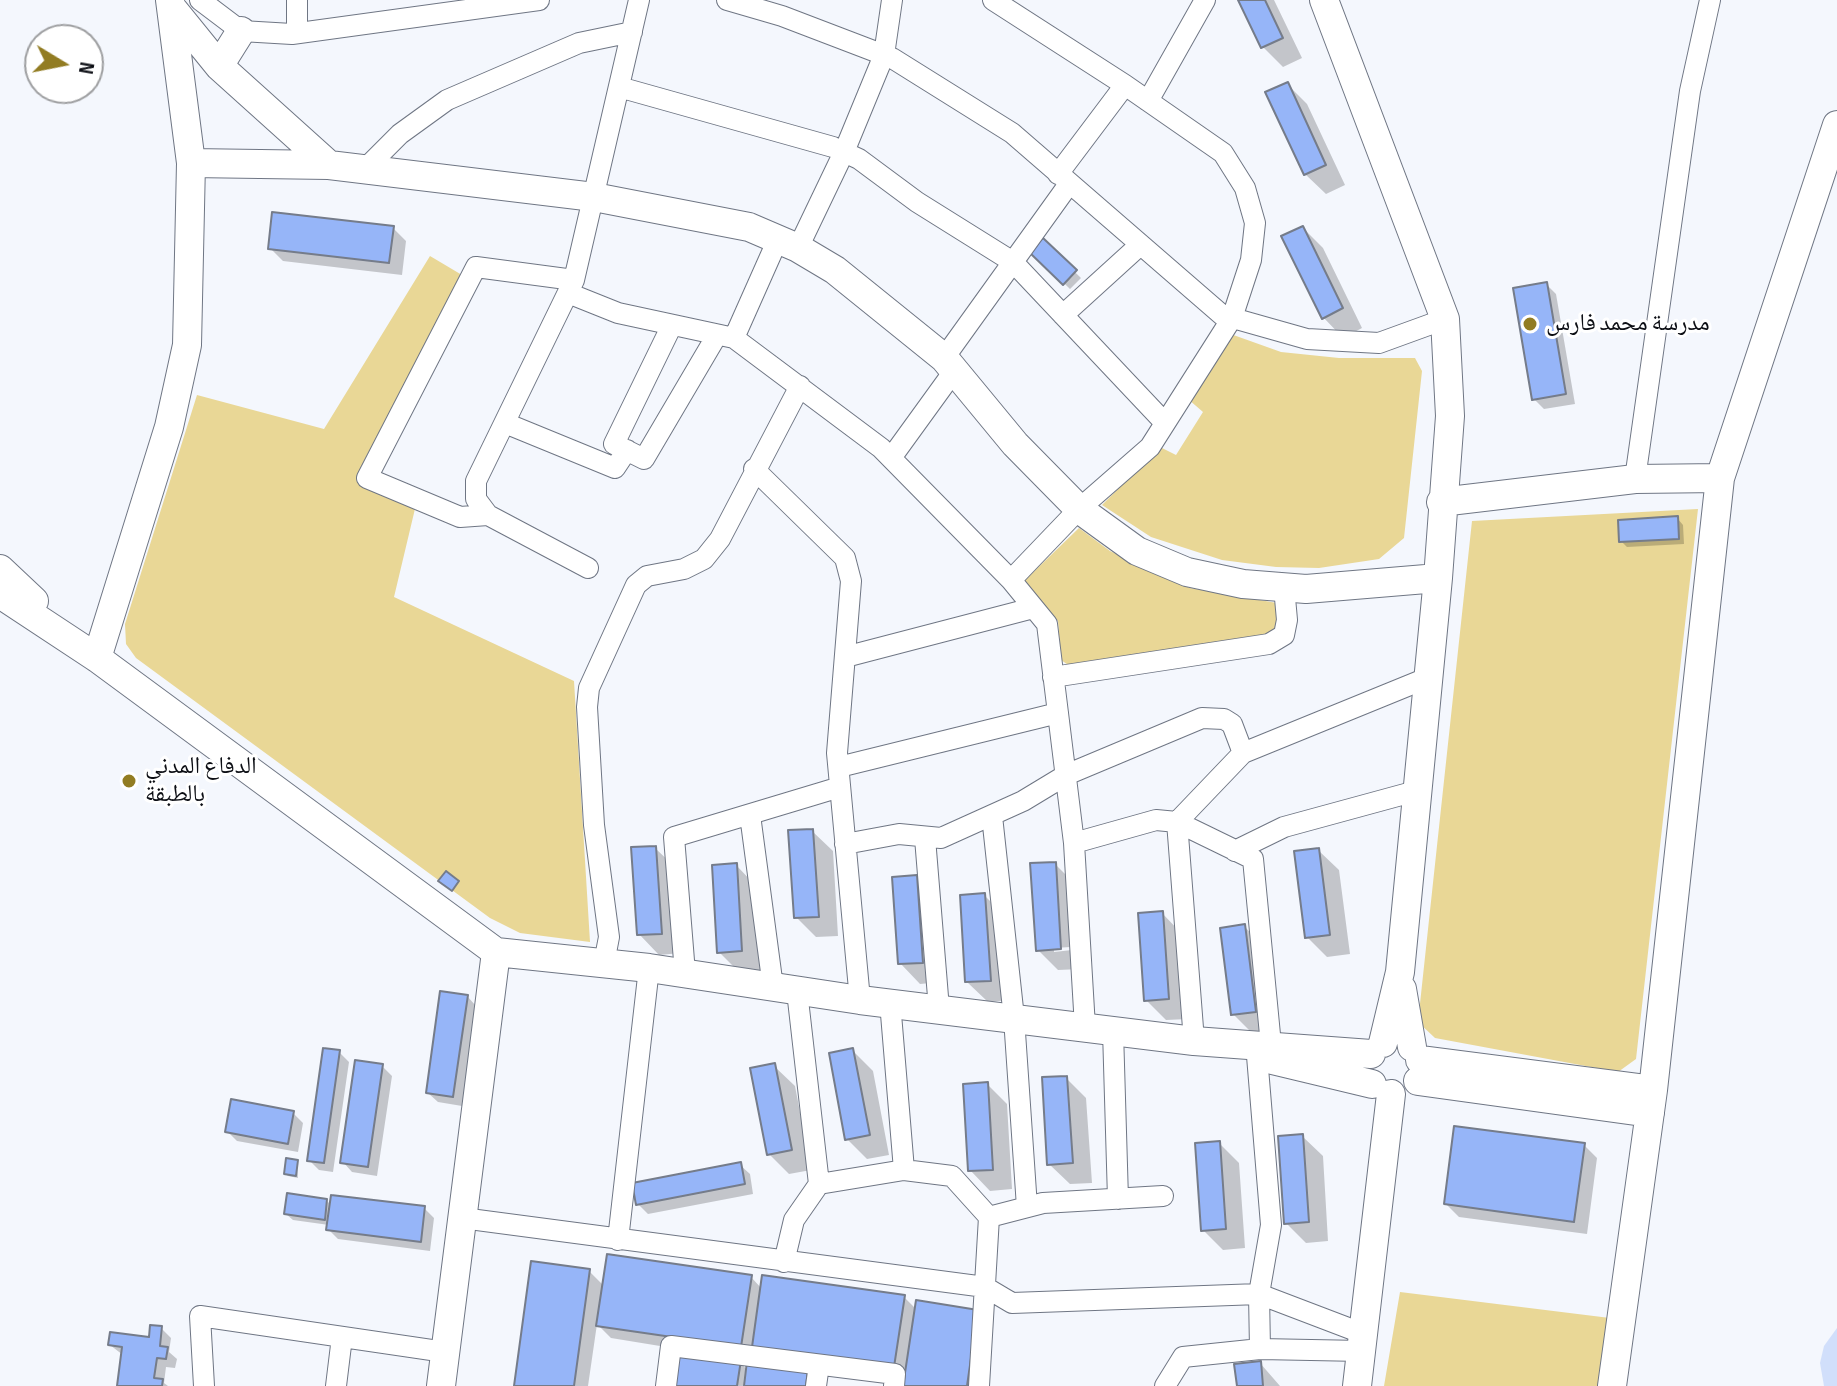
<!DOCTYPE html>
<html>
<head>
<meta charset="utf-8">
<style>
	body { margin:0 }
	#map { position:relative; width:1837px; height:1386px; overflow:hidden; background:#f4f7fd; font-family:"Sofia Sans Condensed",sans-serif }
	canvas { display:block }
	.north { position:absolute; left:24px; top:24px; width:80px; height:80px; box-sizing:border-box; background:#fff; border:2px solid #9e9fa1; border-radius:50%; rotate:100deg; font-size:22px; font-weight:700; line-height:32px; text-align:center; color:#0c0e14 }
	.north::after { content:''; display:block; margin:auto; width:28px; height:36px; background:#927c22; clip-path:polygon(50% 0,100% 100%,50% 72%,0 100%) }
</style>
</head>
<body>
<div id="map">
<canvas width="1837" height="1386"></canvas>
<div class="north">N</div>
</div>
<script>
const ctx = document.querySelector('canvas').getContext('2d');
ctx.lineJoin = 'round';
function fillPath(path, color) {
  ctx.fillStyle = color;
  ctx.fill(path, 'evenodd');
}
function shape(rows) {
  const path = new Path2D();
  for (const r of rows) {
    path.moveTo(r[0], r[1]);
    for (let i = 2; i < r.length; i += 2) path.lineTo(r[i], r[i + 1]);
  }
  return path;
}
function strokePath(path, color, width, dash) {
  ctx.strokeStyle = color;
  ctx.lineWidth = width;
  ctx.lineCap = dash ? 'butt' : 'round';
  ctx.setLineDash(dash || []);
  ctx.stroke(path);
}
function label(font, color, halo, rows, align = 'center') {
  ctx.font = font + ' "Sofia Sans Condensed","Noto Naskh Arabic",sans-serif';
  ctx.lineWidth = 6;
  ctx.setLineDash([]);
  ctx.textBaseline = 'middle';
  ctx.strokeStyle = halo;
  ctx.fillStyle = color;
  for (const [text, x, y, turn = 0] of rows) {
    ctx.save();
    ctx.translate(x, y);
    ctx.rotate((+turn || 0) * Math.PI / 180);
    ctx.textAlign = isNaN(turn) ? turn : align;
    if (halo) ctx.strokeText(text, 0, 0);
    ctx.fillText(text, 0, 0);
    ctx.restore();
  }
}
const green = shape([
	[430,256,462,275,369,469,419,492,394,597,574,681,590,942,520,933,490,918,136,658,126,644,125,624,197,395,324,429],
	[1225,332,1281,352,1339,358,1415,358,1422,371,1404,538,1379,559,1319,568,1276,567,1222,560,1151,537,1102,505,1160,447,1176,455,1203,412,1188,399],
	[1698,509,1636,1059,1618,1072,1435,1038,1418,1022,1472,521],
	[1079,528,1110,551,1190,588,1277,603,1279,634,1074,669,1061,660,1058,621,1021,584],
	[1400,1292,1618,1319,1609,1386,1384,1386]
]);
const water = shape([
	[1837,1328,1837,1386,1824,1386,1820,1363,1824,1346]
]);
const shadow = shape([
	[1241,0,1274,0,1302,58,1283,67,1263,47],
	[1287,84,1307,104,1345,185,1326,194,1305,174],
	[393,228,406,241,402,275,283,261,270,248],
	[1303,228,1323,248,1362,328,1343,338,1323,317],
	[1043,241,1081,278,1070,289,1032,252],
	[1546,284,1556,294,1575,404,1544,409,1534,399],
	[1677,518,1683,525,1684,544,1627,547,1621,541],
	[812,831,833,851,838,936,816,937,796,917],
	[655,848,676,868,681,953,659,955,639,934],
	[1318,850,1339,870,1350,954,1327,957,1307,937],
	[1055,864,1075,884,1081,969,1058,970,1038,950],
	[1071,947,1072,950,1054,952,1054,948],
	[736,865,756,886,762,971,739,972,719,952],
	[917,877,937,897,942,982,920,984,900,963],
	[984,895,1004,915,1010,1000,988,1002,967,982],
	[1162,913,1182,934,1188,1019,1166,1020,1146,1000],
	[1244,926,1264,947,1275,1031,1253,1034,1233,1014],
	[467,996,476,1006,462,1106,438,1102,428,1093],
	[853,1051,873,1071,889,1155,867,1159,847,1139],
	[339,1052,349,1062,333,1172,319,1170,309,1160],
	[382,1066,392,1076,377,1176,352,1172,343,1162],
	[774,1066,795,1086,811,1170,789,1174,769,1154],
	[1066,1078,1086,1098,1092,1183,1070,1184,1049,1164],
	[987,1084,1007,1104,1012,1189,990,1191,970,1170],
	[293,1113,303,1123,298,1152,237,1141,227,1131],
	[1302,1136,1323,1156,1328,1241,1306,1243,1286,1223],
	[1219,1143,1239,1163,1245,1248,1223,1250,1203,1230],
	[1584,1145,1597,1158,1587,1234,1459,1217,1446,1204],
	[297,1162,298,1178,288,1176,286,1174],
	[740,1165,750,1174,753,1194,648,1214,638,1204],
	[327,1201,331,1205,424,1208,434,1218,430,1251,338,1239,329,1230,329,1225,293,1220,286,1214],
	[589,1271,604,1286,751,1277,762,1289,904,1297,917,1310,977,1312,981,1386,905,1386,611,1338,597,1324,588,1386,516,1386],
	[161,1328,171,1338,169,1352,177,1359,175,1368,166,1367,164,1383,168,1386,119,1386,123,1355,110,1345,151,1339],
	[740,1362,748,1371,807,1371,820,1386,674,1386],
	[1260,1363,1280,1386,1239,1386]
]);
const building = shape([
	[1238,0,1265,0,1283,38,1261,48,1238,0],
	[1288,82,1326,165,1304,175,1265,92,1288,82],
	[272,212,394,226,389,263,268,249,272,212],
	[1303,226,1343,308,1322,319,1281,236,1303,226],
	[1043,238,1077,270,1063,285,1029,252,1043,238],
	[1547,282,1566,394,1532,400,1513,288,1547,282],
	[1678,516,1679,539,1619,542,1618,520,1678,516],
	[813,829,819,917,794,918,788,830,813,829],
	[656,846,662,934,637,935,631,847,656,846],
	[1319,848,1330,935,1305,938,1294,851,1319,848],
	[1056,862,1061,949,1036,951,1030,863,1056,862],
	[737,863,742,951,717,953,712,865,737,863],
	[446,871,459,881,452,891,438,881,446,871],
	[917,875,923,963,898,964,892,877,917,875],
	[985,893,991,981,965,982,960,895,985,893],
	[1163,911,1169,999,1144,1001,1138,913,1163,911],
	[1245,924,1256,1012,1231,1015,1220,928,1245,924],
	[440,991,468,995,453,1097,426,1093,440,991],
	[323,1048,340,1050,324,1163,307,1161,323,1048],
	[853,1048,870,1135,845,1140,829,1053,853,1048],
	[355,1060,383,1064,368,1167,340,1163,355,1060],
	[775,1063,792,1150,767,1155,750,1068,775,1063],
	[1067,1076,1073,1163,1047,1165,1042,1077,1067,1076],
	[988,1082,993,1170,968,1171,963,1084,988,1082],
	[231,1099,294,1111,288,1144,225,1132,231,1099],
	[1454,1126,1585,1143,1574,1222,1444,1204,1454,1126],
	[1303,1134,1309,1222,1284,1224,1278,1136,1303,1134],
	[1220,1141,1226,1229,1201,1231,1195,1143,1220,1141],
	[286,1158,298,1160,296,1176,284,1174,286,1158],
	[741,1162,745,1184,636,1205,632,1183,741,1162],
	[287,1193,327,1199,325,1220,284,1214,287,1193],
	[331,1195,425,1206,421,1242,326,1230,331,1195],
	[607,1254,752,1275,741,1347,596,1326,607,1254],
	[531,1261,590,1269,574,1386,514,1386,531,1261],
	[762,1275,905,1295,894,1367,752,1347,762,1275],
	[916,1300,978,1310,967,1386,903,1386,916,1300],
	[150,1325,162,1326,160,1346,168,1347,166,1359,157,1358,154,1378,163,1379,162,1386,117,1386,122,1347,108,1345,110,1332,149,1337,150,1325],
	[676,1352,741,1360,737,1386,672,1386,676,1352],
	[747,1361,808,1369,806,1386,744,1386,747,1361],
	[1261,1361,1263,1386,1237,1386,1234,1364,1261,1361]
]);
const street = shape([
	[200,0,241,31,292,34,539,0],
	[297,0,297,33],
	[727,0,782,16,892,58,1012,133,1222,315,1307,339,1379,343,1445,319],
	[993,0,1125,85,1058,174],
	[619,87,833,147,859,159,917,202,1013,262,1165,423],
	[1148,101,1205,0],
	[365,169,400,134,447,100,579,43,632,32],
	[798,248,844,152,884,55,892,0],
	[568,293,618,313,734,338,881,448,1011,580,1047,624,1074,843,1085,1027],
	[1063,315,1140,245],
	[672,325,614,444,644,459,717,335],
	[734,338,778,239],
	[944,358,1069,184],
	[505,423,615,468,627,450],
	[891,458,954,371],
	[754,469,845,558,851,581,837,753,860,1000],
	[1635,479,1690,91,1710,0],
	[488,515,460,517,367,478,476,267,574,280],
	[588,568,488,515,476,499,476,481,574,280,639,0],
	[1011,580,1079,509,1150,447,1232,318,1251,260,1255,223,1245,188,1223,153,1125,85],
	[845,657,1033,608],
	[1053,677,1269,644,1284,635,1287,620,1284,587],
	[839,767,1058,713],
	[750,815,773,987],
	[992,816,1014,1018,1027,1207],
	[925,838,939,1009],
	[1074,843,1156,820,1177,822,1253,859,1271,1045],
	[845,844,899,834,941,838,1023,801,1066,775,1202,718,1224,719,1232,724,1243,753],
	[1235,851,1284,827,1416,791],
	[604,963,609,937,594,825,587,707,589,688,636,585,647,576,684,569,704,559,720,539,800,386],
	[685,973,674,837,840,787],
	[797,991,819,1184],
	[890,1002,904,1170],
	[1113,1031,1118,1199],
	[1194,1041,1177,822,1243,753,1427,678],
	[1257,1056,1271,1225,1259,1294,1364,1334],
	[462,1218,985,1287,1012,1303,1259,1294,1260,1349],
	[618,1240,649,968],
	[784,1262,794,1220,819,1184,904,1170,952,1176,989,1217],
	[204,1386,200,1316,445,1352],
	[336,1386,342,1337],
	[666,1386,671,1346,895,1374,894,1386],
	[816,1386,819,1365],
	[979,1386,989,1217,1043,1203,1163,1196],
	[1165,1386,1183,1357,1260,1349,1362,1351]
]);
const secondary = shape([
	[1324,0,1445,319,1450,416,1438,578,1400,972,1383,1043],
	[172,8,219,66,329,165],
	[219,66,241,31],
	[191,163,329,165,594,197,749,227,798,248,835,270,944,358,1015,444,1079,509,1137,551,1187,572,1243,584,1306,589,1438,578],
	[1441,502,1635,479,1720,478],
	[0,569,34,601],
	[0,594,97,658,496,952,649,968,860,1000,1194,1041,1371,1054],
	[97,658,169,427,187,345,191,163,170,0],
	[1402,989,1412,1047],
	[1272,1060,1372,1084],
	[1420,1060,1653,1090],
	[1418,1081,1650,1113],
	[441,1386,496,952],
	[1357,1386,1391,1094],
	[1612,1386,1653,1090,1720,478,1837,125]
]);
const markers = [
	[1530,324,8,"#927c22"],
	[129,781,8,"#927c22"]
];
const poiNames = [
	["مدرسة محمد فارس",1546,324],
	["الدفاع المدني",145,767],
	["بالطبقة",145,795]
];
fillPath(green, '#e9d796');
fillPath(water, '#d1dffb');
fillPath(shadow, '#0003');
fillPath(building, '#96b5f8');
strokePath(building, '#757c8a', 2);
strokePath(street, '#6f7684', 22);
strokePath(secondary, '#6f7684', 30);
strokePath(street, '#fff', 20);
strokePath(secondary, '#fff', 28);
for (const [x, y, r, color] of markers) {
  const dot = new Path2D();
  dot.arc(x, y, r, 0, 2 * Math.PI);
  ctx.fillStyle = color;
  ctx.fill(dot);
  strokePath(dot, '#fff', 3);
}
label('24px', '#0c0e14', '#fff', poiNames, 'left');
</script>
</body>
</html>
